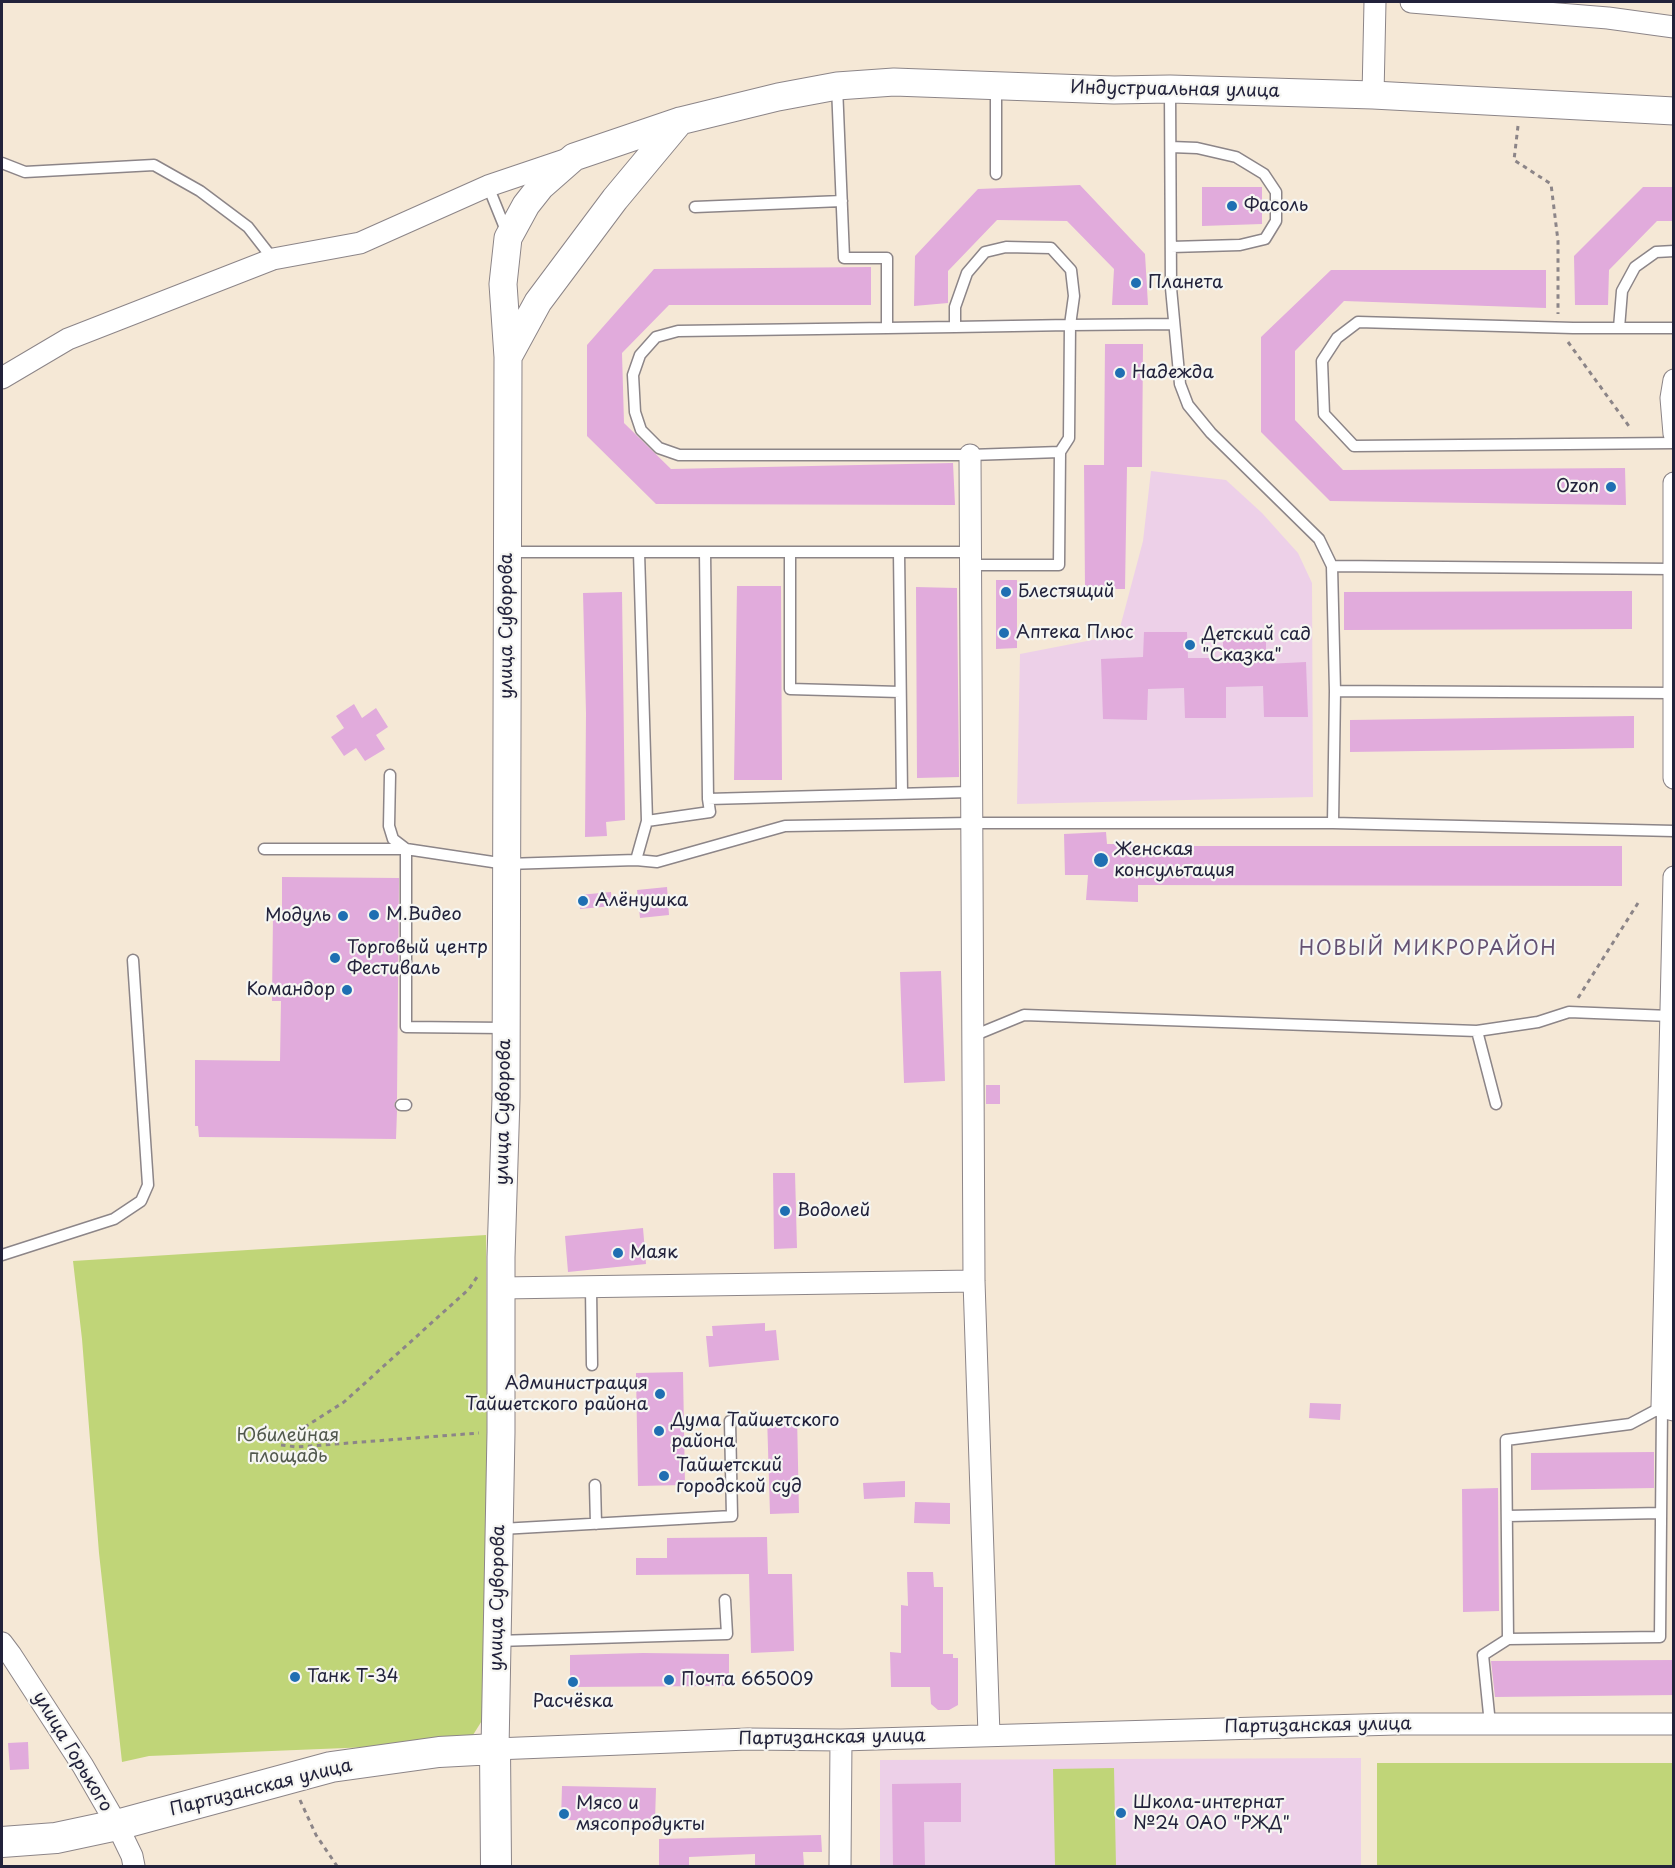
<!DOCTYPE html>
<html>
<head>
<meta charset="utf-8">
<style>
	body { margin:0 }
	#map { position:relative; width:1675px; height:1868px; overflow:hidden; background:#f5e8d6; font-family:"Playpen Sans",sans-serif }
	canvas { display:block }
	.frame { position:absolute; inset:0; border:3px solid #22223b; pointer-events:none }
</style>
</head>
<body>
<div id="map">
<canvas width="1675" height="1868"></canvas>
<div class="frame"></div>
</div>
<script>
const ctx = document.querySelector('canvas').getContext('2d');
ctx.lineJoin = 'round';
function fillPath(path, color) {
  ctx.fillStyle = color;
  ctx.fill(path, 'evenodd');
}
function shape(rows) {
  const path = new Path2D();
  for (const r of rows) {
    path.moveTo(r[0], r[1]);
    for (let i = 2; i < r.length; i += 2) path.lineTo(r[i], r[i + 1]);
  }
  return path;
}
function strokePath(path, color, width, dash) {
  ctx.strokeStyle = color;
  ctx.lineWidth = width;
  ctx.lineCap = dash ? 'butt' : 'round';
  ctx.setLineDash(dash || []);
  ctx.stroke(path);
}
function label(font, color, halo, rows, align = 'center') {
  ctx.font = font + ' "Playpen Sans",sans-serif';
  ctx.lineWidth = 4.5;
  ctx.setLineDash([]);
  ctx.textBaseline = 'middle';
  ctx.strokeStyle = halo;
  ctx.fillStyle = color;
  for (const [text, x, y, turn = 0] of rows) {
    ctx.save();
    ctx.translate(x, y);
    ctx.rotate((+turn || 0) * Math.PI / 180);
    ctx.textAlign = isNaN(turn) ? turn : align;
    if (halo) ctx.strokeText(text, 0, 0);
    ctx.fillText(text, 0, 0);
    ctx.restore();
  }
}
const built = shape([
	[1151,471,1226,480,1262,513,1298,553,1312,583,1313,797,1017,804,1020,654,1118,635,1143,541],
	[1361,1758,1361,1866,880,1866,880,1760]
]);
const green = shape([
	[486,1235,488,1711,468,1743,149,1756,122,1762,99,1553,82,1339,73,1261],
	[1377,1763,1673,1763,1673,1866,1377,1866],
	[1114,1768,1116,1866,1055,1866,1053,1769]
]);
const building = shape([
	[1080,185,1145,254,1148,305,1112,305,1114,269,1067,221,997,220,948,271,948,303,914,306,915,256,978,189],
	[1202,187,1262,187,1262,224,1202,226],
	[1643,187,1674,187,1674,221,1657,221,1609,270,1608,305,1575,305,1574,256],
	[871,267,871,305,669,305,622,353,624,423,671,469,953,463,955,505,656,504,587,436,587,345,654,269],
	[1331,270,1546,270,1546,308,1344,301,1295,351,1295,420,1343,470,1625,468,1626,505,1330,501,1261,432,1261,337],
	[1105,344,1143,344,1142,467,1127,467,1125,589,1085,589,1084,465,1104,465],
	[996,580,1017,580,1017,648,996,649],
	[737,586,781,586,782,780,734,780],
	[916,587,957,588,959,777,917,778],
	[1632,591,1632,629,1344,630,1344,592],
	[622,592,625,820,606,822,607,836,585,837,586,713,583,593],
	[1266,631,1266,664,1306,662,1308,717,1264,717,1263,686,1226,687,1226,718,1185,718,1184,688,1148,689,1147,720,1103,719,1101,659,1143,657,1144,632,1187,632,1188,658,1223,658,1223,632],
	[354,704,362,718,376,708,388,727,376,735,385,749,365,761,356,748,344,756,331,737,344,728,336,716],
	[1634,716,1634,748,1350,752,1350,720],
	[1106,832,1107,844,1137,844,1137,846,1622,846,1622,886,1138,885,1138,902,1086,900,1088,875,1065,875,1064,834],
	[282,877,399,878,397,1099,394,1104,397,1111,396,1139,199,1137,198,1126,195,1126,195,1060,280,1061,281,1001,272,1001,273,915,282,914],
	[667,887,669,915,640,918,637,890],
	[611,892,612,906,580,909,579,895],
	[941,971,945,1081,904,1083,900,972],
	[986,1085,1000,1085,1000,1104,986,1104],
	[773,1173,795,1173,797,1248,774,1249],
	[643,1228,646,1264,568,1272,565,1236],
	[765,1323,765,1331,776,1330,779,1360,709,1367,706,1336,713,1336,712,1326],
	[683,1372,685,1485,638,1486,636,1373],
	[1310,1403,1341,1404,1340,1420,1309,1418],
	[797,1415,799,1513,770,1514,767,1416],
	[1654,1452,1654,1488,1531,1490,1531,1453],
	[905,1481,905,1497,864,1499,863,1483],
	[1498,1488,1499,1611,1463,1612,1462,1489],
	[915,1502,950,1503,950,1524,914,1523],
	[767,1537,768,1574,792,1574,794,1651,751,1653,749,1574,636,1575,636,1558,667,1558,667,1538],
	[907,1572,933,1572,934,1587,943,1587,943,1654,953,1654,953,1658,958,1658,958,1705,949,1710,938,1710,931,1704,930,1687,891,1687,890,1652,901,1653,901,1605,908,1606],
	[643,1653,729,1654,729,1686,570,1687,570,1655],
	[1674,1660,1674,1695,1495,1697,1491,1661],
	[28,1742,29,1769,10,1770,8,1743],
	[961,1783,961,1822,924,1822,925,1866,893,1866,892,1784],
	[562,1786,656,1788,655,1821,561,1820],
	[821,1835,822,1852,803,1852,804,1866,755,1866,755,1854,689,1857,689,1866,659,1866,659,1839]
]);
const path = shape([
	[1518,126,1514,160,1551,184,1558,241,1558,314],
	[1568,342,1631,429],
	[1578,998,1638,903],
	[297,1432,344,1402,469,1289,477,1277],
	[281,1445,297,1447,479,1433],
	[300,1800,316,1835,337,1866]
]);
const service = shape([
	[996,85,996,174],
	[837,86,844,258,887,258,887,328],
	[1170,89,1171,288,1180,384,1188,405,1211,433,1319,539,1332,566,1672,569],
	[1171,147,1197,148,1236,157,1264,174,1276,192,1276,221,1265,239,1240,245,1171,247],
	[2,163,25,172,154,165,200,191,248,227,273,259],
	[488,186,507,233],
	[695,207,842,201],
	[955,327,955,307,967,273,985,252,1006,247,1051,248,1071,270,1074,296,1070,325,1069,438,1060,452,970,455,679,455,659,448,641,430,635,412,633,375,640,355,656,337,678,331,887,328,955,327,1070,325,1173,324],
	[1619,328,1622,291,1635,267,1656,252,1674,251],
	[1674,328,1573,328,1358,322,1337,338,1322,361,1324,414,1354,446,1674,443],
	[508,552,970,552],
	[639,552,647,821,710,812,708,799,705,552],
	[899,552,902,794],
	[790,553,790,689,900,692],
	[970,565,1059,565,1060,452],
	[1332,566,1335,691],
	[390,775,389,826,393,839,406,849,506,864,636,860,657,862,785,826,971,823,1333,823,1674,831],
	[708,799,970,792],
	[1333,823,1335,691,1672,693],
	[264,849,406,849,406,1027,505,1028],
	[636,860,647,821],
	[1477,1031,1496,1104],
	[973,1036,1024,1015,1477,1031,1538,1022,1569,1012,1670,1016],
	[401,1105,406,1105],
	[2,1255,114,1219,141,1201,148,1185,133,960],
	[591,1288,592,1365],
	[1662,1407,1660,1637,1508,1639,1506,1440,1630,1424,1662,1407],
	[595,1485,596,1524],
	[1507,1516,1661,1513],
	[501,1529,732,1516,730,1421],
	[497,1641,727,1634,725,1600],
	[1490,1724,1483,1655,1508,1639]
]);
const minor = shape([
	[1411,2,1608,18,1674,27],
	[1373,95,1375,2],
	[2,378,68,339,273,259,360,243,488,186,568,159],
	[1674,380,1671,398,1674,434],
	[970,455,974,1281,989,1735],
	[1674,483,1674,778],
	[1674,877,1662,1407,1674,1410],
	[501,1288,974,1281],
	[2,1643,11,1655,83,1766,117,1825,132,1856,134,1866],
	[495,1749,748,1739,841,1740,1396,1724,1674,1724],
	[840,1866,841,1740]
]);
const tertiary = shape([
	[508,357,538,302,615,199,680,121],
	[495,1749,501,1432,501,1257,506,1098,508,357,503,284,508,238,526,205,541,186,574,157,680,121,778,97,837,86,894,82,1114,90,1170,89,1373,95,1674,111]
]);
const secondary = shape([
	[2,1842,56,1838,117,1825,331,1767,439,1752,495,1749,496,1866]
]);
const markers = [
	[1232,206,6,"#1f6fb2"],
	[1136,283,6,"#1f6fb2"],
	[1120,373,6,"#1f6fb2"],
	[1611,487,6,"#1f6fb2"],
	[1006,592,6,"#1f6fb2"],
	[1004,633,6,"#1f6fb2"],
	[1190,645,6,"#1f6fb2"],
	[1101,860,8,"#1f6fb2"],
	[583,901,6,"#1f6fb2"],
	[374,915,6,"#1f6fb2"],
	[343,916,6,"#1f6fb2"],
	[335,958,6,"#1f6fb2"],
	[347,990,6,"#1f6fb2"],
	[785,1211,6,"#1f6fb2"],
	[618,1253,6,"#1f6fb2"],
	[660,1394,6,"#1f6fb2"],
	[659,1431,6,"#1f6fb2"],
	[664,1476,6,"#1f6fb2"],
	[295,1677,6,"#1f6fb2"],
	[669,1680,6,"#1f6fb2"],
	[573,1682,6,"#1f6fb2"],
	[1121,1813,6,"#1f6fb2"],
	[564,1814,6,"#1f6fb2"]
];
const streetNames = [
	["Индустриальная улица",1175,90,1],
	["улица Суворова",507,626,-90],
	["улица Суворова",504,1112,-89],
	["улица Суворова",498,1598,-89],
	["Партизанская улица",1318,1726,-1],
	["Партизанская улица",832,1738,-1],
	["улица Горького",72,1752,59],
	["Партизанская улица",261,1788,-14]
];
const poiNames = [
	["Фасоль",1244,206],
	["Планета",1148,283],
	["Надежда",1132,373],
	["Ozon",1599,487,"right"],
	["Блестящий",1018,592],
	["Аптека Плюс",1016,633],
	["Детский сад",1202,635],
	["\"Сказка\"",1202,656],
	["Женская",1114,850],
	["консультация",1114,871],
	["Алёнушка",595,901],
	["М.Видео",386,915],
	["Модуль",331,916,"right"],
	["Торговый центр",347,948],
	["Фестиваль",347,969],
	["Командор",335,990,"right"],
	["Водолей",797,1211],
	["Маяк",630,1253],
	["Администрация",648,1384,"right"],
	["Тайшетского района",648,1405,"right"],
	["Дума Тайшетского",671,1421],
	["района",671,1442],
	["Тайшетский",676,1466],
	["городской суд",676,1487],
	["Танк Т-34",307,1677],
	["Почта 665009",681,1680],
	["Расчёsка",573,1702,"center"],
	["Школа-интернат",1133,1803],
	["№24 ОАО \"РЖД\"",1133,1824],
	["Мясо и",576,1804],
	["мясопродукты",576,1825]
];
const parkNames = [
	["Юбилейная",288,1436],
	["площадь",288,1457]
];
const neighbourhoodNames = [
	["НОВЫЙ МИКРОРАЙОН",1428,949]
];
fillPath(built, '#edd0e8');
fillPath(green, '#c0d578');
fillPath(building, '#e1abdc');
strokePath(service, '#8c8588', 13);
strokePath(minor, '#8c8588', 23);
strokePath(tertiary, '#8c8588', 29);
strokePath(secondary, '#8c8588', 32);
strokePath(path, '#8c8588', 3, [4.5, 4.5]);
strokePath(service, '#fff', 10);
strokePath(minor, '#fff', 21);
strokePath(tertiary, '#fff', 27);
strokePath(secondary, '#fff', 30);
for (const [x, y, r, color] of markers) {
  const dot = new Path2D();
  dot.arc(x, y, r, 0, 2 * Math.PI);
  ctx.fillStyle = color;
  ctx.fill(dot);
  strokePath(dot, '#f6f6f2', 2);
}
label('18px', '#22223b', '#f6f6f2', streetNames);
label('18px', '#22223b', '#f6f6f2', poiNames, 'left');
label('18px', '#51584d', '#f6f6f2', parkNames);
ctx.letterSpacing = '1.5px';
label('20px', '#655273', '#f6f6f2', neighbourhoodNames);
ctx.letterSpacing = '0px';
</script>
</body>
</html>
